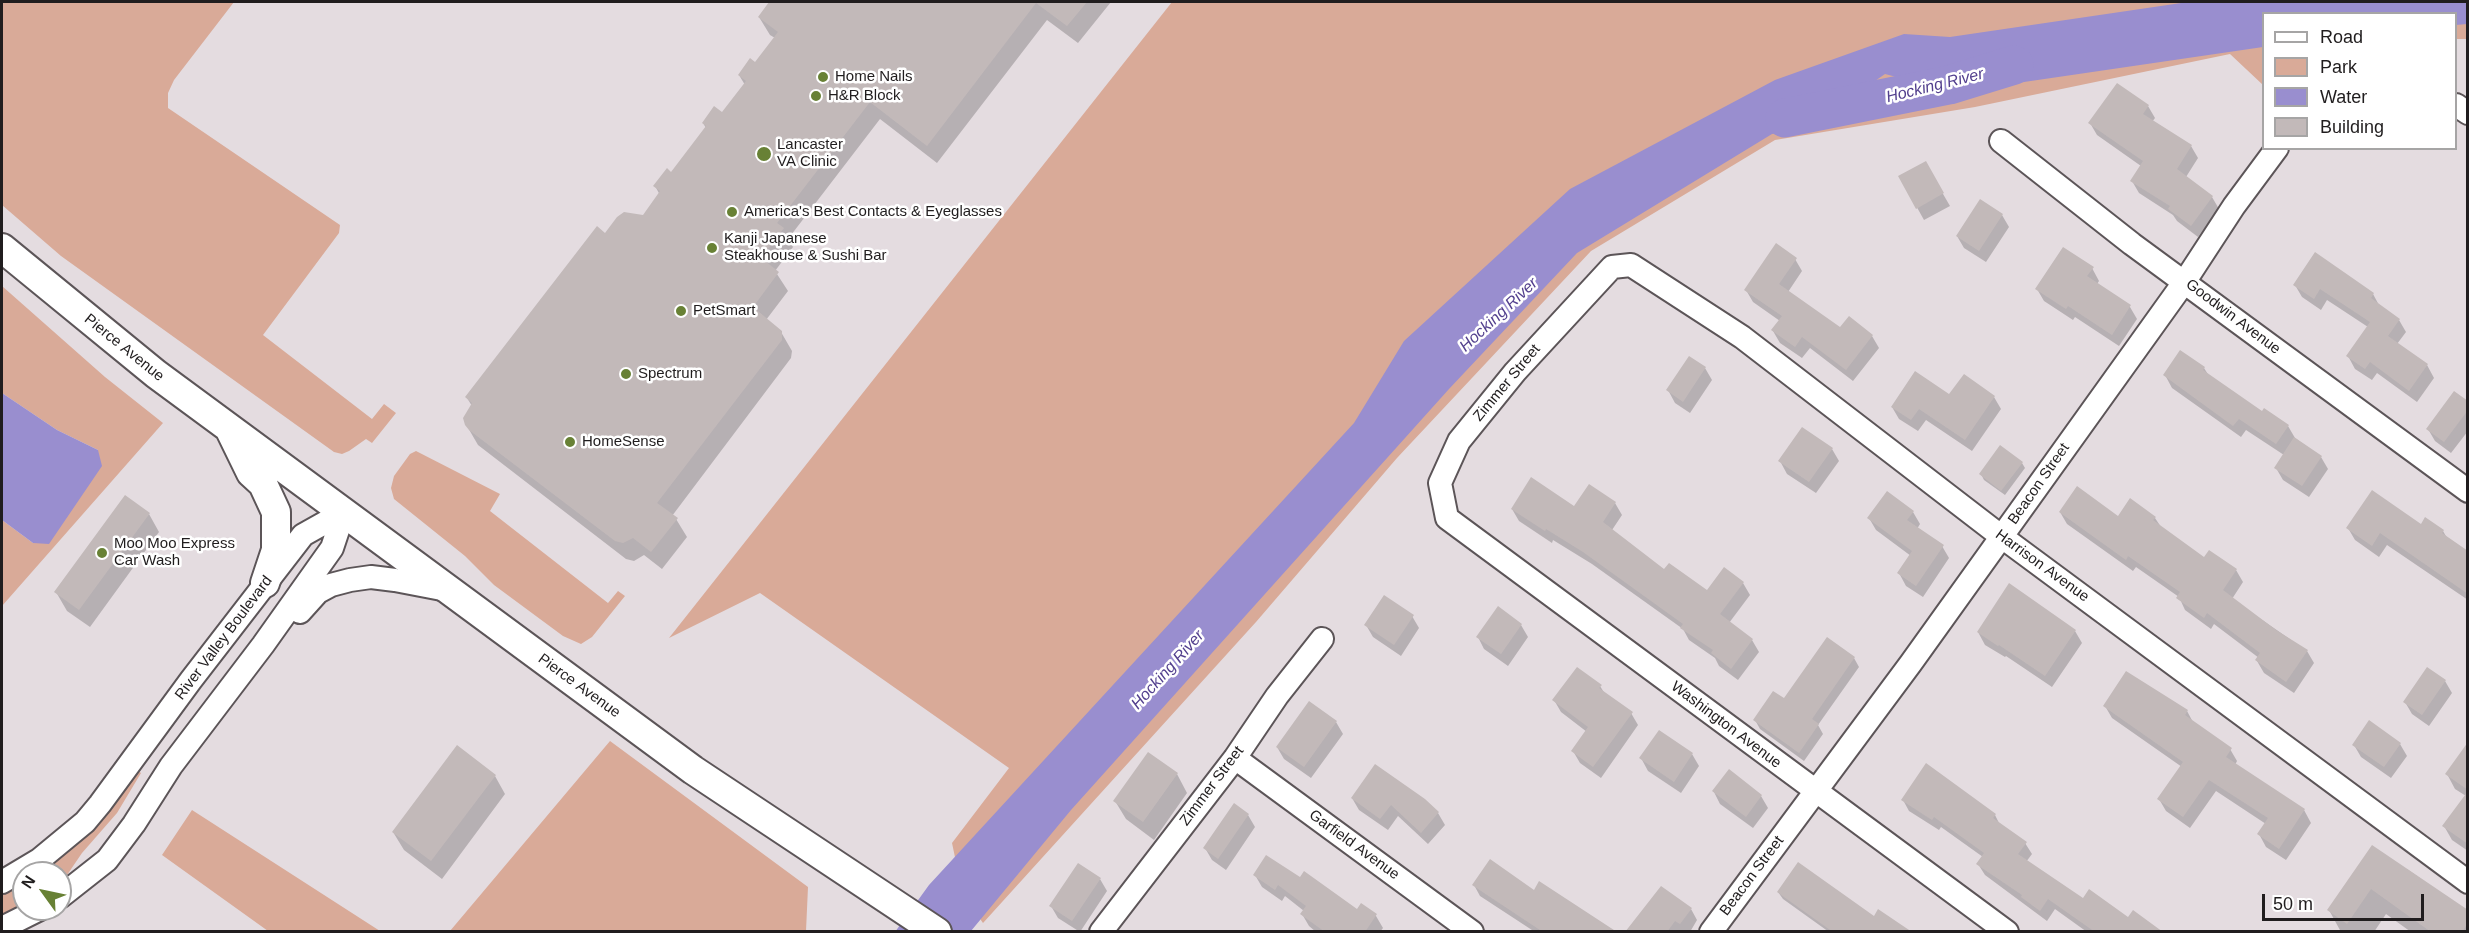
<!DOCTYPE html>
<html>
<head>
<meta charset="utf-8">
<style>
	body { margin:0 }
	#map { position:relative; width:2469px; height:933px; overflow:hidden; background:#e4dce0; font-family:Arial,sans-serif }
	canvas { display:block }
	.frame { position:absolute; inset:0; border:3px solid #201d1e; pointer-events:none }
	.legend { position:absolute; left:2262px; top:12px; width:195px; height:138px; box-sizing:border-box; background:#fff; border:2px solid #a6a5a5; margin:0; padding:8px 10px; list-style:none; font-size:18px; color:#201d1e }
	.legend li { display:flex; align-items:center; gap:12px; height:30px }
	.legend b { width:30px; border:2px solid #a6a5a5 }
	.north { position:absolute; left:12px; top:861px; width:60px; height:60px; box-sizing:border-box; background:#fff; border:2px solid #a6a5a5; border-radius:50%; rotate:303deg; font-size:16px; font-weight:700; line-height:24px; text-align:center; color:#201d1e }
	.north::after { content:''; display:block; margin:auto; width:21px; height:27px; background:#688135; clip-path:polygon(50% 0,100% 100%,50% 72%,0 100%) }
	.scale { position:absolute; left:2262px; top:894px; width:162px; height:27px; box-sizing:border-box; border:3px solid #201d1e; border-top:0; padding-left:8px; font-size:18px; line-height:21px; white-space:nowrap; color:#201d1e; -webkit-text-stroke:4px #fff; paint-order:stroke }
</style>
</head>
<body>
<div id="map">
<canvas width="2469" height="933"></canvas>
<div class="frame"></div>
<ul class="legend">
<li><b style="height:8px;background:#fff"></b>Road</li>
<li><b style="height:16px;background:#d9aa98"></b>Park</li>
<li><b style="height:16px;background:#998ecf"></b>Water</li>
<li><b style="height:16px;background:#c2b9b9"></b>Building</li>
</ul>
<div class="north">N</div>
<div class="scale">50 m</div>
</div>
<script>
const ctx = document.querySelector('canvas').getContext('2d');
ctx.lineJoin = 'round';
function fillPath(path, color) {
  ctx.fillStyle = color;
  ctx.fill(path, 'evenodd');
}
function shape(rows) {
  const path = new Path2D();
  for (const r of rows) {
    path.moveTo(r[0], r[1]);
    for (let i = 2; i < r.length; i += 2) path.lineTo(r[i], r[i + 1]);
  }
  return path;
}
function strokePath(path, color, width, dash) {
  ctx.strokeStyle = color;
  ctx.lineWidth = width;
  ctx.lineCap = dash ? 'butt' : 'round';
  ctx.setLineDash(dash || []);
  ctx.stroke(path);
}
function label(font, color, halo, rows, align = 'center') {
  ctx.font = font + ' Arial,sans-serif';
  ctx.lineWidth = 5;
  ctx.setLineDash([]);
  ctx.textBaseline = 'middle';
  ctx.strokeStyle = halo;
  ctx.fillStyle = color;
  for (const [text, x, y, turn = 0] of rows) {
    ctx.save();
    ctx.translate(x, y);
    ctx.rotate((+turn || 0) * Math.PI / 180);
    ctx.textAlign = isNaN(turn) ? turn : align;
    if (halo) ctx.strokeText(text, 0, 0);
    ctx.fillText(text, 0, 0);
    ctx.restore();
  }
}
const green = shape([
	[2,2,234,2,174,80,168,93,168,108,340,225,339,233,263,335,372,419,384,404,396,413,372,443,366,439,349,451,342,454,334,452,61,256,2,205],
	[1172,2,2467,2,2467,39,2456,39,2456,14,2264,14,2263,85,2230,54,1975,107,1775,140,1591,251,1397,458,1256,622,983,923,963,895,952,843,1009,768,760,593,669,638],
	[2,286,105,377,163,423,2,606,2,520,33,543,98,450,57,430,2,393],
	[416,451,500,494,490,511,608,603,618,591,625,596,592,637,581,644,563,636,494,585,465,556,394,499,391,488,394,476,410,454],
	[610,741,808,887,806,931,450,931],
	[138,771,141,773,117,813,82,853,65,878,60,881,60,873,38,873,88,835],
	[192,810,380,931,268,931,162,855],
	[24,882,24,904,2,914,2,893]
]);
const water = shape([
	[2188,2,2467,2,2467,24,2456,25,2456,14,2264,14,2263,47,1983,88,1945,74,1912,81,1885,74,1810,126,1772,134,1577,253,1449,389,1071,810,971,931,895,932,929,885,1354,423,1404,341,1570,189,1775,80,1904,34,1950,37],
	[2,393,57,430,98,450,102,466,49,544,33,543,2,520]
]);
const shadow = shape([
	[771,2,1111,2,1078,43,1047,20,937,163,880,119,788,239,793,247,775,271,788,291,766,320,781,332,792,351,791,358,672,516,676,519,687,537,662,569,644,555,634,561,626,559,478,445,467,426,472,406,467,398,605,235,644,216,660,195,655,186,672,174,706,128,703,123,722,114,745,85,739,75,755,64,775,38,770,35,759,17],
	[2148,106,2155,118,2152,122,2191,146,2198,158,2186,177,2212,197,2219,209,2198,237,2177,221,2173,215,2139,193,2132,181,2141,166,2097,135,2090,123],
	[1925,163,1950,206,1924,220,1900,177],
	[1981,201,2002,215,2009,227,1986,262,1964,248,1957,236],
	[1795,259,1802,271,1788,292,1841,329,1872,336,1879,348,1853,381,1810,348,1802,358,1780,343,1773,331,1780,321,1753,302,1746,290],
	[2092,268,2099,281,2097,284,2130,307,2137,319,2119,346,2075,317,2073,320,2044,301,2037,289],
	[2295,285,2373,294,2380,307,2399,320,2406,332,2397,344,2427,365,2434,378,2417,402,2377,373,2372,380,2355,369,2348,356,2368,327,2327,300,2321,310,2302,297],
	[2181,352,2204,368,2209,376,2263,413,2288,426,2295,438,2321,457,2328,469,2309,497,2283,480,2276,468,2284,455,2246,430,2241,437,2172,388,2165,375],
	[1705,368,1712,380,1690,413,1675,403,1668,390],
	[1964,376,1994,397,2001,409,1972,451,1926,420,1918,431,1899,419,1892,407,1950,397],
	[2468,403,2468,431,2451,453,2435,441,2428,429],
	[1832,449,1839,461,1816,493,1787,474,1780,461],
	[2022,463,2025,468,2005,495,1984,480,1981,474],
	[1615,503,1622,515,1612,530,1664,571,1708,592,1743,583,1750,595,1729,623,1752,640,1759,652,1738,680,1719,666,1715,658,1689,640,1683,629,1592,564,1553,540,1552,543,1519,521,1512,509,1575,508],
	[1913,512,1920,524,1917,529,1942,546,1949,558,1923,597,1906,586,1899,573,1911,556,1876,530,1869,518],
	[2060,512,2118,518,2155,518,2161,527,2205,559,2209,552,2236,570,2243,582,2232,599,2307,651,2314,663,2294,693,2264,673,2257,661,2259,658,2214,624,2211,629,2185,610,2179,597,2136,567,2133,571,2067,524],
	[149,514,159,532,90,627,67,611,56,592],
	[2421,526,2443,531,2447,538,2468,553,2468,600,2387,545,2379,557,2355,540,2348,528],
	[1412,616,1419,628,1401,656,1373,637,1366,625],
	[1521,625,1528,637,1508,666,1484,649,1478,637],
	[2075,631,2082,643,2052,687,2006,656,2005,657,1985,645,1978,632],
	[1854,658,1859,667,1818,725,1823,734,1804,761,1760,729,1755,720],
	[2126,673,2187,711,2194,724,2230,749,2237,761,2235,765,2304,810,2311,823,2286,860,2266,847,2259,834,2266,824,2216,791,2190,828,2166,811,2159,799,2182,767,2112,718,2105,706],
	[2445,681,2452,693,2429,726,2412,714,2405,702],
	[1600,686,1605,694,1631,713,1638,725,1601,778,1580,763,1573,751,1587,732,1561,712,1554,700],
	[1336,722,1343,734,1311,778,1284,759,1277,747],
	[2400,744,2407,756,2391,778,2361,757,2354,745],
	[1692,754,1699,766,1681,793,1648,771,1641,758],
	[2468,759,2468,851,2452,840,2444,826,2466,796,2455,789,2447,774],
	[1375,766,1438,813,1445,825,1428,844,1398,816,1388,830,1359,810,1352,798],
	[1729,771,1761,796,1768,808,1753,828,1720,804,1714,792],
	[1177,774,1187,793,1154,840,1126,819,1115,801],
	[495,776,505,794,442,879,404,850,393,832],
	[1903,800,1995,815,2000,825,2025,843,2032,854,2026,862,2083,901,2161,932,2087,932,2055,909,2047,921,1985,875,1978,864,1983,857,1941,827,1939,830,1909,811],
	[1248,815,1255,827,1226,870,1212,860,1205,848],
	[2407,869,2468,912,2468,932,2411,932,2386,914,2374,932,2341,932,2329,910],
	[1255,875,1357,911,1362,905,1376,916,1383,928,1380,932,1316,932,1309,926,1302,914,1304,911,1285,896,1282,901,1262,887],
	[1100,879,1107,891,1080,932,1058,918,1051,906],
	[1474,885,1534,892,1614,932,1535,932,1480,896],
	[1778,892,1874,918,1904,928,1829,932,1783,899],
	[1691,909,1697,920,1690,932,1627,932]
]);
const river = shape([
	[1785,118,1949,85,2014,65]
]);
const building = shape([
	[769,2,1087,2,1067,26,1036,3,927,146,870,102,777,223,784,228,761,258,779,272,753,307,782,331,782,340,657,503,678,518,651,552,633,538,623,543,615,541,469,430,465,425,463,418,472,403,465,397,597,226,605,233,617,217,624,212,643,215,660,191,653,186,667,168,671,172,706,126,702,123,714,106,722,112,746,81,738,75,750,58,755,62,778,32,758,17],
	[2117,83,2149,105,2143,114,2192,145,2177,169,2213,196,2191,226,2168,209,2170,206,2130,181,2143,161,2088,123],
	[1926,161,1944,193,1916,209,1898,176],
	[1980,199,2003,214,1979,251,1956,236],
	[1776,243,1797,258,1779,284,1840,327,1849,316,1873,335,1846,370,1802,337,1795,347,1771,330,1782,316,1744,290],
	[2063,247,2094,267,2087,276,2131,305,2112,335,2068,306,2066,309,2035,289],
	[2315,252,2374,293,2371,298,2400,319,2388,336,2428,364,2409,391,2370,362,2365,369,2346,356,2370,322,2320,289,2314,299,2293,285],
	[2180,350,2205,367,2203,370,2262,411,2264,408,2289,425,2276,444,2239,419,2233,426,2163,375],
	[1689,356,1706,367,1683,402,1666,390],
	[1915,371,1949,394,1964,374,1995,396,1965,440,1919,409,1911,420,1891,407],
	[2454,391,2468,401,2468,410,2444,442,2426,429],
	[1802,427,1833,448,1809,482,1778,461],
	[2294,437,2322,456,2302,486,2274,468],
	[2000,445,2023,462,2001,491,1979,474],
	[1531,477,1574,506,1589,484,1616,502,1603,522,1664,569,1669,563,1707,590,1724,567,1744,582,1720,614,1753,639,1731,669,1711,653,1713,650,1680,628,1683,624,1583,552,1546,529,1545,531,1511,509],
	[2077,486,2118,516,2130,498,2156,517,2153,520,2204,557,2209,550,2237,569,2223,590,2276,630,2308,650,2286,682,2255,660,2260,653,2207,613,2204,618,2176,598,2180,592,2128,556,2126,560,2059,512],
	[2372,490,2421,524,2425,517,2444,530,2442,533,2468,551,2468,594,2380,533,2372,546,2346,528],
	[1887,491,1914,511,1907,520,1944,545,1916,586,1897,573,1912,551,1867,518],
	[125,495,150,513,79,610,54,592],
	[2009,583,2076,630,2045,676,1999,645,1998,646,1977,632],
	[1384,595,1414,615,1394,645,1364,625],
	[1498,606,1522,624,1501,654,1476,637],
	[1827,637,1855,657,1812,719,1819,724,1799,753,1753,720,1773,691,1784,698],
	[1577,667,1602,685,1599,688,1633,712,1593,767,1571,751,1588,727,1552,700],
	[2427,667,2446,680,2422,715,2403,702],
	[2126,671,2188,710,2185,715,2232,748,2226,757,2305,809,2279,849,2257,834,2268,818,2209,780,2183,817,2157,799,2183,762,2103,706],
	[1309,701,1337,721,1304,767,1276,747],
	[2369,720,2401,743,2384,767,2352,745],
	[1659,730,1693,753,1674,782,1639,758],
	[2468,742,2468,790,2445,774],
	[457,745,496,775,431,861,392,832],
	[1148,752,1178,773,1143,822,1113,801],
	[1926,763,1996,814,1993,818,2027,842,2018,854,2083,898,2089,889,2128,917,2133,910,2163,932,2095,932,2048,899,2040,911,2021,897,2022,895,1976,864,1984,853,1934,817,1932,820,1901,800],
	[1375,764,1425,799,1439,812,1421,833,1391,805,1380,819,1351,798],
	[1729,769,1762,795,1746,817,1712,791],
	[2468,791,2468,844,2442,826],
	[1234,803,1249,814,1218,859,1203,848],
	[2372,845,2468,910,2468,923,2462,932,2431,932,2371,889,2347,924,2327,910],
	[1266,855,1300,877,1304,871,1357,909,1361,903,1377,914,1365,932,1325,932,1300,914,1306,906,1278,885,1275,890,1253,875],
	[1490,859,1534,890,1539,881,1617,932,1543,932,1472,885],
	[1798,862,1874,916,1878,909,1912,932,1833,932,1777,892],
	[1078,863,1101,878,1072,921,1049,906],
	[1661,886,1692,908,1680,924,1675,921,1667,932,1625,932]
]);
const minor = shape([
	[2456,105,2468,113],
	[2001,141,2132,244,2468,491],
	[300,612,318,592,331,585,350,580,371,577,395,580,447,590],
	[1235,758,1472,932],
	[2,882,39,860,85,822,100,804,191,680,303,535,344,512],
	[60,897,107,860,134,824,171,766,263,645,332,548,344,512],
	[2,928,40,909],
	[1101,932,1235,758,1277,696,1322,639],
	[1711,932,1911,663,2185,281,2234,206,2277,148],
	[2007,932,1447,518,1440,483,1459,441,1515,372,1612,267,1631,265,1742,337,2002,537,2468,882]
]);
const tertiary = shape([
	[2,248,156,374,693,770,937,932],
	[230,430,251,473,263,484,276,512,276,550,265,583]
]);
const markers = [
	[823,77,6,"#688135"],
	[816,96,6,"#688135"],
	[764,154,8,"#688135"],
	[732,212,6,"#688135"],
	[712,248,6,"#688135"],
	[681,311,6,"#688135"],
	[626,374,6,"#688135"],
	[570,442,6,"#688135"],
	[102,553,6,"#688135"]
];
const poiNames = [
	["Home Nails",835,77],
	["H&R Block",828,96],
	["Lancaster",777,145],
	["VA Clinic",777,162],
	["America's Best Contacts & Eyeglasses",744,212],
	["Kanji Japanese",724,239],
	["Steakhouse & Sushi Bar",724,256],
	["PetSmart",693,311],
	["Spectrum",638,374],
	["HomeSense",582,442],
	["Moo Moo Express",114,544],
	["Car Wash",114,561]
];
const streetNames = [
	["Goodwin Avenue",2233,317,37],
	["Pierce Avenue",124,348,39],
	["Zimmer Street",1507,383,-50],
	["Beacon Street",2039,484,-55],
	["Harrison Avenue",2042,566,36],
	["River Valley Boulevard",224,638,-53],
	["Pierce Avenue",579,686,36],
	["Washington Avenue",1726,725,37],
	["Zimmer Street",1212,786,-53],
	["Garfield Avenue",1354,845,36],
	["Beacon Street",1752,876,-53]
];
const waterNames = [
	["Hocking River",1935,86,-14],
	["Hocking River",1499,315,-43],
	["Hocking River",1168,670,-48]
];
fillPath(green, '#d9aa98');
fillPath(water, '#998ecf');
fillPath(shadow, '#0003');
strokePath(river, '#998ecf', 39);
fillPath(building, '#c2b9b9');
strokePath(minor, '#5c5558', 26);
strokePath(tertiary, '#5c5558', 32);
strokePath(minor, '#fff', 22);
strokePath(tertiary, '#fff', 28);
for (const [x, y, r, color] of markers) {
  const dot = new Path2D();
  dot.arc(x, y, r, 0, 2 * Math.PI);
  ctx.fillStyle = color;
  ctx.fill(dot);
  strokePath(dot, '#fff', 2);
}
label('15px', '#201d1e', '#fff', poiNames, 'left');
label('15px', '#201d1e', '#fff', streetNames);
label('italic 16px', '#53408e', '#fff', waterNames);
</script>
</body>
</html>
